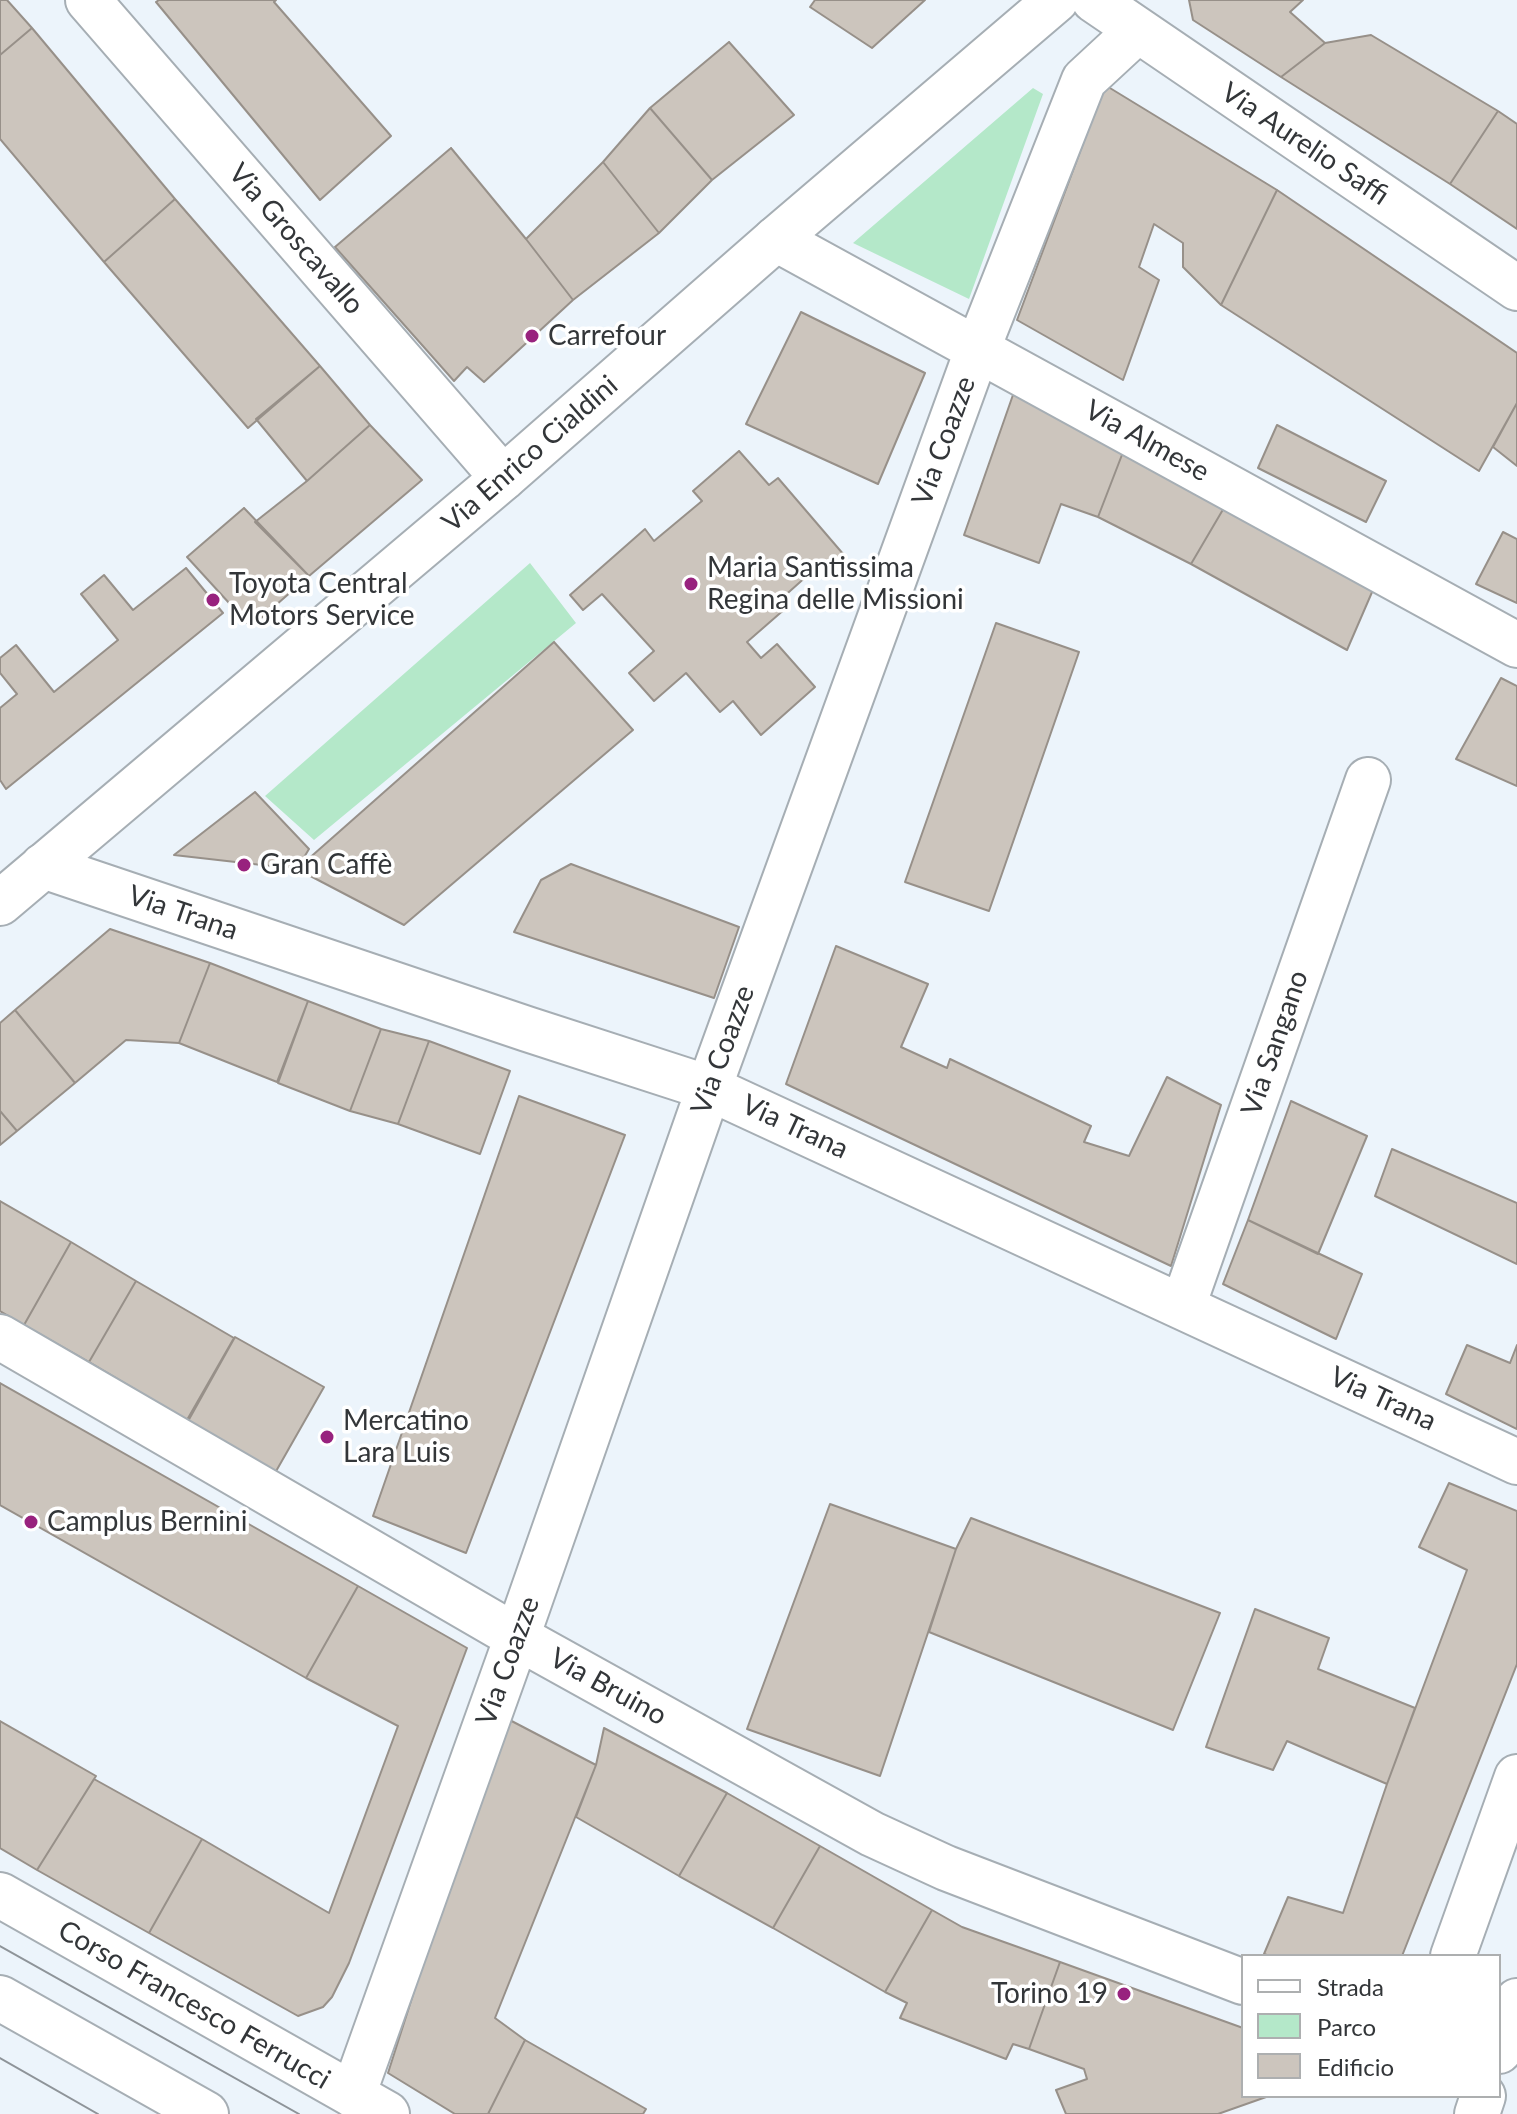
<!DOCTYPE html>
<html>
<head>
<meta charset="utf-8">
<style>
	body { margin:0 }
	#map { position:relative; width:1517px; height:2114px; overflow:hidden; background:#ecf4fb; font-family:Lato,sans-serif }
	canvas { display:block }
	.legend { position:absolute; left:1241px; top:1954px; width:260px; height:144px; box-sizing:border-box; background:#fff; border:2px solid #adafb0; margin:0; padding:10px 14px; list-style:none; font-size:24px; color:#333639 }
	.legend li { display:flex; align-items:center; gap:16px; height:40px }
	.legend b { width:40px; border:2px solid #adafb0 }
</style>
</head>
<body>
<div id="map">
<canvas width="1517" height="2114"></canvas>
<ul class="legend">
<li><b style="height:10px;background:#fff"></b>Strada</li>
<li><b style="height:22px;background:#b4e8c9"></b>Parco</li>
<li><b style="height:22px;background:#ccc5bd"></b>Edificio</li>
</ul>
</div>
<script>
const ctx = document.querySelector('canvas').getContext('2d');
ctx.lineJoin = 'round';
function fillPath(path, color) {
  ctx.fillStyle = color;
  ctx.fill(path, 'evenodd');
}
function shape(rows) {
  const path = new Path2D();
  for (const r of rows) {
    path.moveTo(r[0], r[1]);
    for (let i = 2; i < r.length; i += 2) path.lineTo(r[i], r[i + 1]);
  }
  return path;
}
function strokePath(path, color, width, dash) {
  ctx.strokeStyle = color;
  ctx.lineWidth = width;
  ctx.lineCap = dash ? 'butt' : 'round';
  ctx.setLineDash(dash || []);
  ctx.stroke(path);
}
function label(font, color, halo, rows, align = 'center') {
  ctx.font = font + ' Lato,sans-serif';
  ctx.lineWidth = 7;
  ctx.setLineDash([]);
  ctx.textBaseline = 'middle';
  ctx.strokeStyle = halo;
  ctx.fillStyle = color;
  for (const [text, x, y, turn = 0] of rows) {
    ctx.save();
    ctx.translate(x, y);
    ctx.rotate((+turn || 0) * Math.PI / 180);
    ctx.textAlign = isNaN(turn) ? turn : align;
    if (halo) ctx.strokeText(text, 0, 0);
    ctx.fillText(text, 0, 0);
    ctx.restore();
  }
}
const green = shape([
	[1033,88,1043,94,969,299,853,243],
	[530,563,576,623,314,840,265,796]
]);
const building = shape([
	[0,0,7,0,32,28,0,55,0,0],
	[159,0,276,0,274,2,391,136,320,200,156,2,159,0],
	[815,0,925,0,872,48,810,7,815,0],
	[1189,0,1303,0,1290,12,1325,43,1281,77,1193,20,1189,0],
	[32,28,175,199,104,262,0,139,0,55,32,28],
	[1371,35,1498,111,1450,184,1281,77,1325,43,1371,35],
	[729,42,794,115,712,180,650,108,729,42],
	[1105,85,1277,190,1221,305,1183,267,1183,243,1154,224,1139,267,1159,280,1123,380,1017,320,1105,85],
	[650,108,712,180,659,233,603,162,650,108],
	[1498,111,1517,124,1517,229,1450,184,1498,111],
	[451,148,526,239,573,300,484,382,467,367,454,381,335,247,451,148],
	[603,162,659,233,573,300,526,239,603,162],
	[1277,190,1517,353,1517,403,1479,471,1221,305,1277,190],
	[175,199,320,366,248,428,104,262,175,199],
	[801,312,925,373,878,484,746,424,801,312],
	[320,366,370,425,307,481,256,419,320,366],
	[1014,392,1125,447,1098,517,1061,504,1039,563,964,535,1014,392],
	[1517,403,1517,466,1493,447,1517,403],
	[370,425,422,480,309,576,255,522,307,481,370,425],
	[1277,425,1386,481,1366,522,1258,468,1277,425],
	[1125,447,1228,501,1191,564,1098,517,1125,447],
	[739,451,769,485,778,478,844,555,824,573,818,566,780,600,786,608,747,642,761,658,777,644,815,687,761,735,733,701,720,712,686,673,654,701,629,673,654,651,602,594,583,610,570,595,645,529,654,541,702,501,693,491,739,451],
	[1228,501,1379,576,1347,650,1191,564,1228,501],
	[244,508,309,576,251,627,187,557,244,508],
	[1503,532,1517,539,1517,603,1476,584,1503,532],
	[186,568,223,613,6,789,0,780,0,708,17,694,0,673,0,658,16,645,54,692,118,640,81,594,104,575,133,610,186,568],
	[996,623,1079,652,989,911,905,882,996,623],
	[554,642,633,730,404,925,297,869,554,642],
	[1501,678,1517,686,1517,786,1456,759,1501,678],
	[255,792,309,849,297,869,174,855,255,792],
	[571,864,739,927,714,998,514,932,541,880,571,864],
	[110,929,210,963,179,1043,126,1040,75,1083,15,1010,110,929],
	[836,946,928,984,901,1047,947,1068,950,1059,1091,1126,1084,1142,1129,1156,1167,1077,1221,1105,1171,1266,786,1084,836,946],
	[210,963,308,1001,277,1082,179,1043,210,963],
	[308,1001,381,1029,350,1111,278,1083,308,1001],
	[15,1010,75,1083,17,1131,0,1111,0,1023,15,1010],
	[381,1029,429,1041,398,1124,350,1111,381,1029],
	[429,1041,510,1071,480,1154,398,1124,429,1041],
	[519,1096,625,1135,466,1553,373,1516,519,1096],
	[1291,1101,1367,1136,1318,1254,1248,1220,1291,1101],
	[0,1111,17,1131,0,1145,0,1111],
	[1392,1149,1517,1203,1517,1264,1375,1196,1392,1149],
	[0,1201,71,1242,24,1325,0,1311,0,1201],
	[1248,1220,1362,1274,1336,1339,1223,1284,1248,1220],
	[71,1242,136,1281,89,1362,24,1325,71,1242],
	[136,1281,234,1338,187,1420,89,1362,136,1281],
	[235,1337,324,1387,275,1473,187,1423,235,1337],
	[1467,1345,1510,1363,1517,1345,1517,1429,1446,1394,1467,1345],
	[0,1383,358,1586,306,1678,0,1505,0,1383],
	[1449,1483,1517,1511,1517,1664,1402,1956,1270,1956,1264,1954,1288,1897,1343,1913,1387,1784,1467,1570,1419,1547,1449,1483],
	[830,1504,956,1549,880,1776,747,1729,830,1504],
	[971,1518,1220,1613,1173,1730,929,1632,956,1549,971,1518],
	[358,1586,467,1648,349,1963,332,1997,323,2007,298,2016,149,1933,202,1839,329,1913,398,1726,306,1678,358,1586],
	[1255,1609,1329,1638,1318,1669,1415,1708,1387,1784,1287,1741,1273,1770,1206,1747,1255,1609],
	[502,1716,596,1765,495,2018,525,2040,488,2114,455,2114,388,2073,502,1716],
	[0,1721,96,1776,37,1870,0,1848,0,1721],
	[604,1728,727,1793,679,1876,576,1817,596,1765,604,1728],
	[94,1779,202,1839,149,1933,37,1870,94,1779],
	[727,1793,820,1846,773,1928,679,1876,727,1793],
	[820,1846,932,1910,885,1992,773,1928,820,1846],
	[932,1910,962,1927,1060,1962,1029,2049,1013,2044,1006,2059,900,2018,907,2003,885,1992,932,1910],
	[1060,1962,1243,2028,1243,2096,1269,2096,1218,2114,1066,2114,1056,2090,1087,2079,1084,2069,1029,2049,1060,1962],
	[525,2040,646,2109,643,2114,488,2114,525,2040]
]);
const street = shape([
	[88,0,503,478],
	[1094,0,1517,288],
	[776,239,1517,645],
	[43,866,527,1029,709,1088,1517,1462],
	[1183,1306,1368,780],
	[0,1337,517,1637,872,1834,946,1868,1243,1982],
	[0,1895,387,2114],
	[1453,1956,1517,1777],
	[353,2095,517,1637,709,1088,978,348,1084,80,1138,30]
]);
const secondary = shape([
	[0,903,503,478,776,239,1056,0],
	[0,1998,206,2114]
]);
const primary = shape([
	[1499,2051,1517,2001],
	[1477,2114,1483,2096]
]);
const tram = shape([
	[0,1946,299,2114],
	[0,2058,98,2114]
]);
const markers = [
	[532,336,8,"#98227e"],
	[691,584,8,"#98227e"],
	[213,600,8,"#98227e"],
	[244,865,8,"#98227e"],
	[327,1437,8,"#98227e"],
	[31,1522,8,"#98227e"],
	[1124,1994,8,"#98227e"]
];
const streetNames = [
	["Via Aurelio Saffi",1305,144,34],
	["Via Groscavallo",296,239,49],
	["Via Coazze",944,441,-70],
	["Via Almese",1147,441,29],
	["Via Enrico Cialdini",530,454,-41],
	["Via Trana",183,913,19],
	["Via Sangano",1275,1043,-71],
	["Via Coazze",723,1050,-70],
	["Via Trana",795,1127,25],
	["Via Trana",1383,1399,25],
	["Via Coazze",508,1661,-70],
	["Via Bruino",608,1687,29],
	["Corso Francesco Ferrucci",194,2005,30]
];
const poiNames = [
	["Carrefour",548,336],
	["Maria Santissima",707,568],
	["Regina delle Missioni",707,600],
	["Toyota Central",229,584],
	["Motors Service",229,616],
	["Gran Caffè",260,865],
	["Mercatino",343,1421],
	["Lara Luis",343,1453],
	["Camplus Bernini",47,1522],
	["Torino 19",1108,1994,"right"]
];
fillPath(green, '#b4e8c9');
fillPath(building, '#ccc5bd');
strokePath(building, '#979089', 2);
strokePath(street, '#a6aeb4', 48);
strokePath(secondary, '#a6aeb4', 48);
strokePath(primary, '#a6aeb4', 48);
strokePath(street, '#fff', 44);
strokePath(secondary, '#fff', 44);
strokePath(primary, '#fff', 44);
strokePath(tram, '#8e9499', 2);
for (const [x, y, r, color] of markers) {
  const dot = new Path2D();
  dot.arc(x, y, r, 0, 2 * Math.PI);
  ctx.fillStyle = color;
  ctx.fill(dot);
  strokePath(dot, '#fff', 3);
}
label('28px', '#333639', '#fff', streetNames);
label('28px', '#333639', '#fff', poiNames, 'left');
</script>
</body>
</html>
